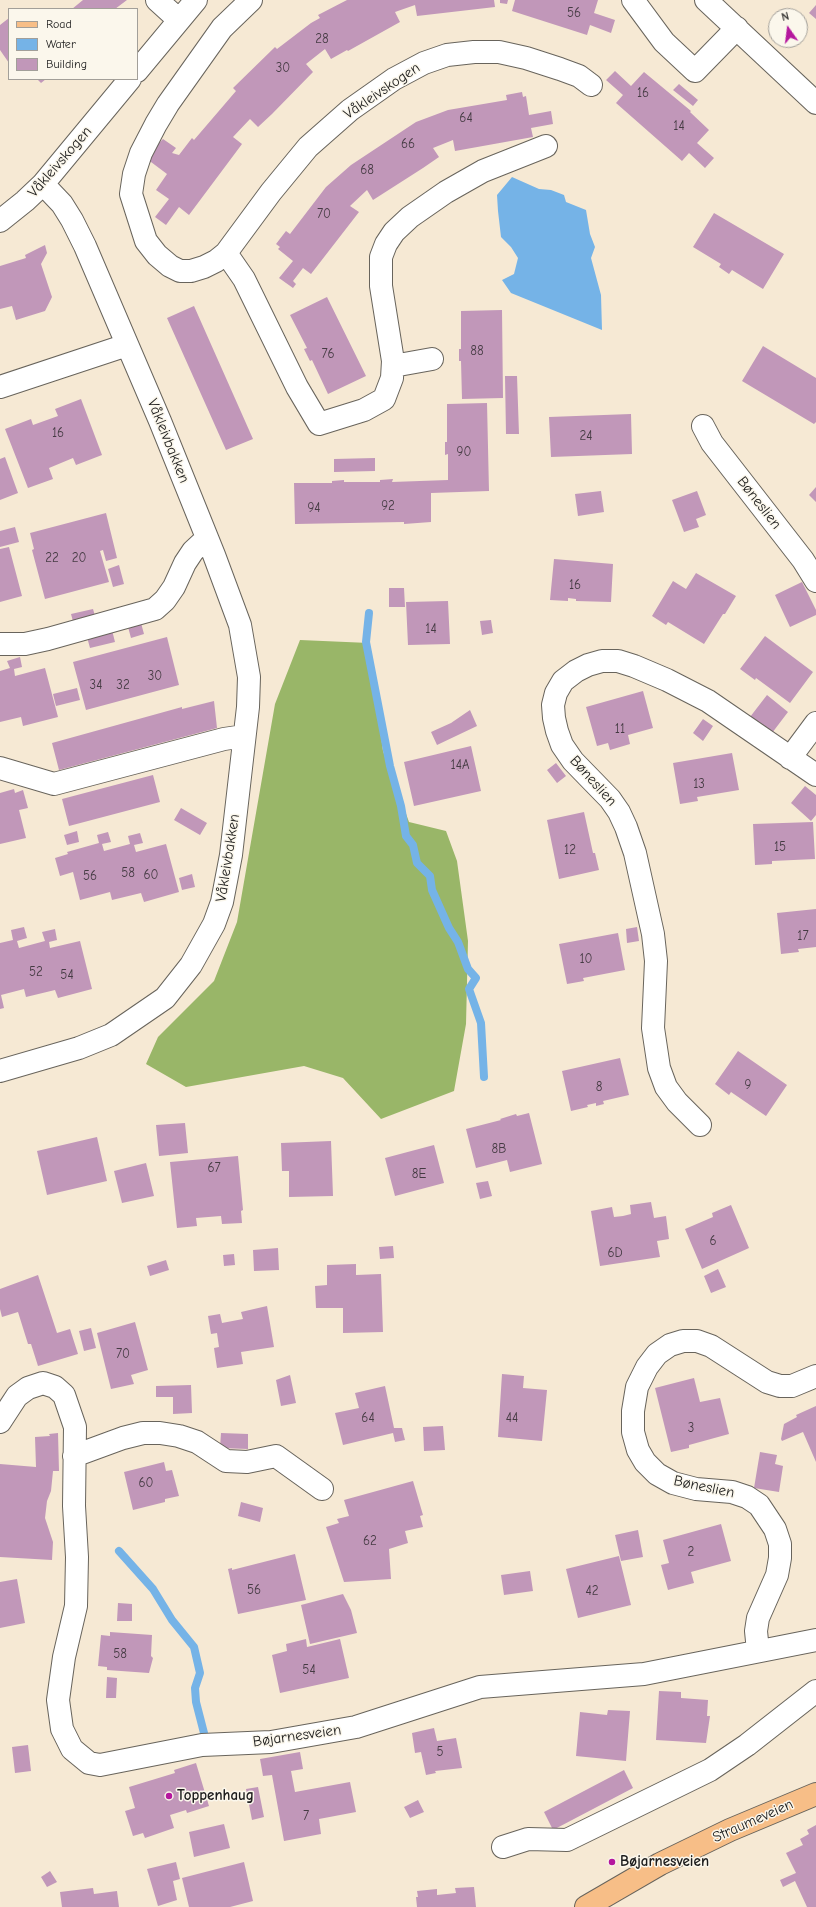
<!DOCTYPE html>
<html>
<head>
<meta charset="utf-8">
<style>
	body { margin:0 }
	#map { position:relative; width:816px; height:1907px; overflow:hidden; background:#f6e9d4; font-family:"Comic Neue",sans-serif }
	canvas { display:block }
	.legend { position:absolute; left:8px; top:8px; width:130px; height:72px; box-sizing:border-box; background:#fbf7ec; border:1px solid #a29f99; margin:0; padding:5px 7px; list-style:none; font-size:12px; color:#1c1c1c }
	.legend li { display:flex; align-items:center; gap:8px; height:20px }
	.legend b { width:20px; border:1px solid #a29f99 }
	.north { position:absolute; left:768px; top:8px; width:40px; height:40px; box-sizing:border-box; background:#fbf7ec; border:1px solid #a29f99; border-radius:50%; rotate:346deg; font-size:11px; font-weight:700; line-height:16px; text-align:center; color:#1c1c1c }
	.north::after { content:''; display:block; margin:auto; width:14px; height:18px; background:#b5179e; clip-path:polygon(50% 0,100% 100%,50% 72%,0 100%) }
</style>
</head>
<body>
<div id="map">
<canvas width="816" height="1907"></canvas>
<ul class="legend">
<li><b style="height:5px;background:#f7be87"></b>Road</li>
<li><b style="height:11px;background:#75b3e7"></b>Water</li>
<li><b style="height:11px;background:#c197b9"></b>Building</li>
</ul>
<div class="north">N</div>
</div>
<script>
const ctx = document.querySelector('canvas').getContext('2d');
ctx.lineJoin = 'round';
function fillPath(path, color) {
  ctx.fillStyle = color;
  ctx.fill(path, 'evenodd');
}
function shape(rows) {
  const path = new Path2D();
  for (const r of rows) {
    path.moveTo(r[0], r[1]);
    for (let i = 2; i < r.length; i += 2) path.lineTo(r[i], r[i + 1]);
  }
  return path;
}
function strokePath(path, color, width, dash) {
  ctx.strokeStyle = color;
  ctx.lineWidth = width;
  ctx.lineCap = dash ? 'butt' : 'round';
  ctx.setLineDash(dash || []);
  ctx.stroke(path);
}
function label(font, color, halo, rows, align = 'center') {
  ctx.font = font + ' "Comic Neue",sans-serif';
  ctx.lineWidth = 3;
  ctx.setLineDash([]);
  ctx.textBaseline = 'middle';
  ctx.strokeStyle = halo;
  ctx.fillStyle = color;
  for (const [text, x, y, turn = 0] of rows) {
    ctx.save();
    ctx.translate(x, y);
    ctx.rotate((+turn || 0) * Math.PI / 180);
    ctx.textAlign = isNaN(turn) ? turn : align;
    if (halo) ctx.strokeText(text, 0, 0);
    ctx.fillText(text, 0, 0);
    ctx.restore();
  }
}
const forest = shape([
	[300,640,369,643,383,751,409,822,446,831,457,861,468,941,466,1024,454,1091,381,1119,343,1078,304,1066,186,1087,146,1064,158,1037,214,981,237,922,275,704]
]);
const water = shape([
	[512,177,539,189,551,190,564,195,566,202,586,210,590,234,595,247,591,258,601,295,602,330,511,293,502,280,514,274,518,258,511,247,501,237,498,211,497,195]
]);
const stream = shape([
	[369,613,366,642,390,766,401,806,406,836,413,845,417,863,430,876,432,890,449,928,458,942,468,969,476,978,469,989,481,1023,484,1077],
	[119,1551,153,1589,172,1620,194,1647,200,1673,195,1688,196,1702,204,1733,202,1745]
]);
const building = shape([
	[83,0,127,0,115,9,72,9],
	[347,0,494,0,495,7,417,16,415,5,395,12,400,22,348,51,347,50,331,59,325,49,306,64,313,72,272,114,258,127,250,119,233,137,242,144,189,215,179,207,166,225,155,217,169,199,156,190,167,174,147,159,159,143,163,139,176,148,172,153,179,155,192,138,194,140,236,91,233,88,275,47,277,49,311,23,320,18,318,15],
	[500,0,508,0,507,4,500,3],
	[515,0,598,0,594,13,615,20,611,33,590,25,587,35,512,11],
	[816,5,816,19,809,13],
	[9,18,9,63,0,50,0,25],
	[615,71,631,86,644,72,691,111,690,112,709,130,697,143,714,158,705,168,689,153,682,161,616,103,623,95,606,80],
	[37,79,46,79,41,83],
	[679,84,698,100,693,106,673,90],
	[522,92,523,97,526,96,529,115,551,111,553,124,531,128,533,137,455,151,453,140,433,148,439,157,423,168,373,200,367,190,350,206,359,212,311,274,303,268,293,281,296,284,293,288,279,278,293,261,278,249,280,247,276,244,286,231,290,234,326,187,351,165,416,122,448,110,507,100,506,95],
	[714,213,784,254,763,289,732,270,729,274,719,267,721,264,693,247],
	[45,245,47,253,41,264,52,297,45,311,16,320,12,306,0,309,0,266,26,258,25,255],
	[327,297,366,376,328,394,312,360,310,361,304,349,307,348,290,315],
	[194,306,253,439,226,450,167,318],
	[502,310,503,398,462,399,461,361,459,361,459,349,461,349,461,311],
	[763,346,816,378,816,422,814,424,742,381],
	[505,376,517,376,519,434,506,434],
	[81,399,102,455,76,465,73,458,49,468,53,479,28,488,5,429,31,419,33,425,58,416,55,409],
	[487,403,489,491,431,493,431,522,404,524,404,522,295,524,294,483,332,483,332,481,344,480,344,482,380,482,380,480,393,479,392,482,448,480,448,454,445,455,445,442,447,442,447,404],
	[631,414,632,454,551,457,549,417],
	[5,457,18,493,0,500,0,459],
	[375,458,375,471,334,472,334,459],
	[816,487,816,502,809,495],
	[601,491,604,512,578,516,575,494],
	[697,491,706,515,696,519,699,527,684,532,672,500],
	[106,513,117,558,106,561,103,550,100,551,109,582,45,599,32,550,34,549,30,533],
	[15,527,19,542,0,547,0,531],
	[9,547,22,596,0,602,0,549],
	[554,559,613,564,611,602,576,601,576,599,568,598,568,601,550,600],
	[119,565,124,584,113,587,108,569],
	[696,573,736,596,725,614,723,614,704,644,668,622,666,625,652,616,673,581,686,589],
	[802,582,816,610,816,615,790,627,775,595],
	[389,588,404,588,405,607,389,607],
	[448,601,450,644,408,645,406,602],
	[93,609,95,616,74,625,71,614],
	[491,620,493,633,482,635,480,621],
	[141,623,144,634,131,638,128,627],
	[112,630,115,642,90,648,87,637],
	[765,636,813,672,790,703,756,678,755,680,740,669],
	[167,637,179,685,86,710,73,662],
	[20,657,22,667,14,669,15,676,45,668,58,717,23,726,21,717,0,722,0,671,10,668,7,661],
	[77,688,80,700,56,706,53,694],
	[643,691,653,728,628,735,630,744,610,750,608,743,597,746,586,707],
	[767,695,788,712,772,733,750,717],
	[214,701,217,728,59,770,52,743,182,707,182,709],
	[470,710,477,726,437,745,431,732,451,723],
	[703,719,713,726,703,741,693,733],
	[471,746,481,791,414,806,404,762],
	[732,753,739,790,697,797,698,801,680,804,673,763],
	[556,763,566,776,557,783,547,770],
	[153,775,160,802,69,826,62,799],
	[805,786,816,795,816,815,811,821,791,803],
	[14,789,15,793,23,790,28,808,19,810,26,838,0,844,0,793],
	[181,808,207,823,200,835,174,820],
	[584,812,593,853,595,853,599,870,559,879,547,820],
	[813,822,815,859,772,861,772,864,755,865,753,824],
	[77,831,79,842,67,845,64,835],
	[108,832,111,842,102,844,104,851,130,844,128,836,140,833,143,843,134,845,136,852,166,844,179,892,144,902,141,893,112,900,110,892,80,900,73,872,60,876,55,858,68,854,67,852,99,843,97,835],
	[192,874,195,887,182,890,179,878],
	[816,909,816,947,798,949,799,952,781,954,777,913],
	[24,927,27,938,17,941,19,948,45,941,42,932,55,929,57,940,49,942,50,948,80,941,92,989,58,998,55,990,26,997,24,989,1,995,4,1008,0,1009,0,943,13,940,11,930],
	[637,927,639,941,627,943,626,929],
	[618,933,625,970,583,978,584,981,567,984,559,944],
	[738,1051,787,1085,766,1116,731,1092,729,1095,715,1084],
	[620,1058,629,1095,603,1101,604,1104,596,1106,596,1103,587,1105,588,1107,571,1111,562,1071],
	[529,1113,542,1164,510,1172,507,1160,476,1168,466,1129,501,1120,500,1119,516,1114,517,1116],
	[185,1123,188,1153,159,1156,156,1125],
	[97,1137,107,1181,47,1195,37,1151],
	[331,1141,333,1196,289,1197,289,1171,282,1171,281,1143],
	[434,1145,444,1183,395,1196,385,1158],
	[238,1156,243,1210,241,1211,242,1223,222,1224,221,1216,196,1218,197,1226,177,1228,170,1162],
	[146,1163,154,1196,122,1203,114,1171],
	[488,1181,492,1196,480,1199,476,1183],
	[651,1202,654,1218,666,1216,669,1239,657,1241,660,1257,600,1266,591,1211,612,1207,614,1217,623,1216,631,1214,630,1205],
	[731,1205,749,1248,702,1269,685,1229,713,1217,712,1213],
	[393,1246,394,1258,380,1259,379,1247],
	[278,1248,279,1270,254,1271,253,1250],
	[234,1254,235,1265,224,1266,223,1255],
	[166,1260,169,1270,150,1276,147,1266],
	[356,1264,356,1275,381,1274,383,1332,343,1333,343,1308,316,1308,315,1286,327,1285,327,1265],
	[718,1269,726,1287,711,1293,704,1276],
	[38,1275,57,1333,70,1329,78,1354,38,1366,31,1344,28,1344,18,1312,2,1317,0,1309,0,1289],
	[267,1306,274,1347,241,1352,243,1364,217,1368,214,1348,219,1347,217,1333,211,1334,208,1316,220,1314,222,1323,243,1319,241,1312],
	[135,1322,148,1370,131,1375,134,1384,111,1389,97,1333],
	[91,1328,96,1348,84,1351,79,1331],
	[502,1374,524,1376,523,1388,547,1390,542,1441,498,1437],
	[290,1375,296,1403,281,1406,276,1380],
	[694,1378,700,1402,720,1398,729,1434,689,1445,689,1448,671,1452,655,1388],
	[191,1385,192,1413,173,1414,173,1397,156,1397,156,1386],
	[385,1386,394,1428,402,1428,405,1440,395,1442,393,1433,343,1445,335,1413,359,1408,355,1393],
	[816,1406,816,1462,803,1432,782,1441,781,1439,784,1424,797,1417,796,1415],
	[443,1426,445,1450,424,1451,423,1427],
	[58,1433,59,1471,53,1471,51,1491,47,1501,45,1518,53,1542,52,1560,0,1557,0,1464,36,1467,35,1437,50,1436,49,1434],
	[221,1433,248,1434,248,1449,220,1448],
	[760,1452,777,1455,775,1464,783,1466,779,1492,754,1488],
	[164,1462,166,1471,172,1470,179,1496,165,1499,165,1502,133,1510,124,1472],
	[413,1481,423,1515,420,1516,423,1527,405,1531,408,1543,389,1549,391,1579,344,1582,326,1527,339,1523,337,1519,349,1516,344,1500],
	[241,1502,263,1508,260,1522,238,1516],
	[721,1524,731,1561,691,1572,694,1583,668,1590,661,1565,669,1563,663,1540],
	[638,1530,643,1557,621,1561,615,1535],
	[295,1554,306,1600,238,1614,228,1569,232,1568,232,1570],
	[619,1556,631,1605,578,1618,566,1569],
	[530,1571,533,1591,504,1595,501,1575],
	[17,1579,25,1623,0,1628,0,1582],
	[343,1594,351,1610,357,1633,310,1644,301,1605],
	[118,1603,132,1604,132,1621,117,1621],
	[110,1632,152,1635,151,1656,153,1658,149,1673,107,1670,107,1667,98,1666,101,1635,110,1636],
	[306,1639,307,1647,340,1639,349,1678,280,1693,272,1655,287,1651,286,1644],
	[107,1677,117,1678,116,1698,106,1698],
	[659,1691,681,1692,681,1698,708,1700,707,1716,710,1716,706,1743,656,1740],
	[608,1710,630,1711,626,1761,576,1756,580,1712,607,1715],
	[434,1728,437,1741,456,1738,462,1768,435,1771,436,1773,426,1775,421,1752,415,1753,412,1733],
	[28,1745,31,1771,15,1773,12,1747],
	[300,1752,303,1769,291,1771,295,1792,350,1782,356,1812,319,1819,321,1834,284,1841,272,1775,263,1776,260,1759],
	[196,1763,209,1806,187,1813,186,1810,170,1815,174,1828,145,1838,143,1833,133,1836,125,1811,135,1808,129,1787,175,1773,174,1770],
	[624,1770,633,1788,553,1830,544,1812],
	[258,1787,264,1817,252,1820,246,1789],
	[418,1800,424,1812,410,1818,404,1807],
	[224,1824,230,1848,194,1857,189,1832],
	[816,1825,816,1907,807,1907,795,1881,783,1887,780,1880,796,1873,786,1853,803,1845,800,1839,809,1834,807,1830],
	[176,1862,180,1879,173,1881,177,1900,158,1906,147,1869],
	[244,1862,253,1901,230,1907,189,1907,182,1878],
	[50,1871,57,1882,47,1887,41,1877],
	[474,1887,476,1907,417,1907,416,1897,418,1897,417,1891,437,1889,437,1895,456,1893,455,1888],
	[93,1888,94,1894,117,1891,119,1907,62,1907,60,1892]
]);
const minor = shape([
	[157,0,179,20],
	[251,0,222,28,168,104,156,124,141,153,134,174,131,194,146,241,157,255,170,266,180,271,191,271,204,267,216,261,226,253,271,192,308,147,350,110,394,79,424,63,447,55,474,52,499,52,526,58,560,69,579,76,591,85],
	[633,0,664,42,695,71,737,28],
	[706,0,816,103],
	[137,71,196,0],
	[0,221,25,201,43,184,130,79],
	[226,253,244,279,297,387,319,424,364,410,384,399,392,378,393,361,381,286,381,257,386,244,394,232,410,217,446,192,483,171,546,146],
	[393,366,432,359],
	[0,387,127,345],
	[703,426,712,443,803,560,816,581],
	[0,644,25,644,48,639,155,609,165,600,174,587,185,563,193,551,207,538],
	[790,758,816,723],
	[0,768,54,784,224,739,244,736],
	[0,1071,79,1048,111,1035,165,998,191,965,214,924,222,902,231,855,248,707,249,677,240,625,214,555,160,421,85,246,72,220,62,204,43,184],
	[700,1125,677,1102,666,1087,659,1068,653,1028,656,961,653,934,635,853,626,827,619,812,610,799,573,761,562,745,557,731,554,718,553,705,556,693,563,681,576,671,588,665,602,661,618,661,634,666,667,680,708,701,816,775],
	[0,1422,17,1396,28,1388,43,1383,55,1387,64,1395,75,1427,74,1506,77,1557,76,1606,64,1657,58,1700,62,1729,72,1749,89,1763,100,1765,202,1745,271,1742,356,1727,480,1687,644,1674,816,1640],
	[74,1456,123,1438,143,1433,160,1433,179,1436,197,1442,226,1461,247,1462,276,1456,322,1489],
	[758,1651,756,1631,758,1618,777,1575,780,1558,780,1544,775,1529,759,1505,747,1497,732,1492,696,1489,673,1483,657,1474,645,1462,638,1450,633,1432,633,1411,637,1387,647,1367,657,1354,670,1345,683,1341,697,1341,711,1346,767,1382,780,1386,792,1386,816,1376],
	[503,1847,528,1839,567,1840,710,1770,747,1745,816,1691]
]);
const primary = shape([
	[586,1907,660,1864,730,1830,816,1794]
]);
const markers = [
	[169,1796,4,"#b5179e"],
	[612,1862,4,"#b5179e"]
];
const numberNames = [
	["56",574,13],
	["28",322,39],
	["30",283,68],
	["16",643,93],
	["64",466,118],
	["14",679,126],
	["66",408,144],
	["68",367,170],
	["70",324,214],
	["88",477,351],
	["76",328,354],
	["16",58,433],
	["24",586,436],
	["90",464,452],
	["92",388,506],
	["94",314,508],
	["22",52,558],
	["20",79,558],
	["16",575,585],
	["14",431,629],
	["30",155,676],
	["34",96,685],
	["32",123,685],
	["11",620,729],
	["14A",460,765],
	["13",699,784],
	["15",780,847],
	["12",570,850],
	["58",128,873],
	["60",151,875],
	["56",90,876],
	["17",803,936],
	["10",586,959],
	["52",36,972],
	["54",67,975],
	["9",748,1085],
	["8",599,1087],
	["8B",499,1149],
	["67",214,1168],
	["8E",419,1174],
	["6",713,1241],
	["6D",615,1253],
	["70",123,1354],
	["64",368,1418],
	["44",512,1418],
	["3",691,1428],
	["60",146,1483],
	["62",370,1541],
	["2",691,1552],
	["56",254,1590],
	["42",592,1591],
	["58",120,1654],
	["54",309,1670],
	["5",440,1752],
	["7",306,1816]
];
const streetNames = [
	["Våkleivskogen",382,91,-34],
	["Våkleivskogen",60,162,-49],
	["Våkleivbakken",168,441,68],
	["Bøneslien",759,503,52],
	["Bøneslien",593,781,48],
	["Våkleivbakken",228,858,-81],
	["Bøneslien",704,1487,12],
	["Bøjarnesveien",297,1736,-8],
	["Straumeveien",753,1821,-24]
];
const poiNames = [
	["Toppenhaug",177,1796],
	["Bøjarnesveien",620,1862]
];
fillPath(forest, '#99b668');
fillPath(water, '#75b3e7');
strokePath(stream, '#75b3e7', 8);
fillPath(building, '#c197b9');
strokePath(minor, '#68645c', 24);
strokePath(primary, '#68645c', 24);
strokePath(minor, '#fff', 22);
strokePath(primary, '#f7be87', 22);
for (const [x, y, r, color] of markers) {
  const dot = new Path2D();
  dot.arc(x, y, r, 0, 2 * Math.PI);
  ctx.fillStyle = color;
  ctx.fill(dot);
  strokePath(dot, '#fbf7ec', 1.5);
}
label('13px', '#453b43', null, numberNames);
label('15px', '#1c1c1c', '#fbf7ec', streetNames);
label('bold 15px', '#1c1c1c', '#fbf7ec', poiNames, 'left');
</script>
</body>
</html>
